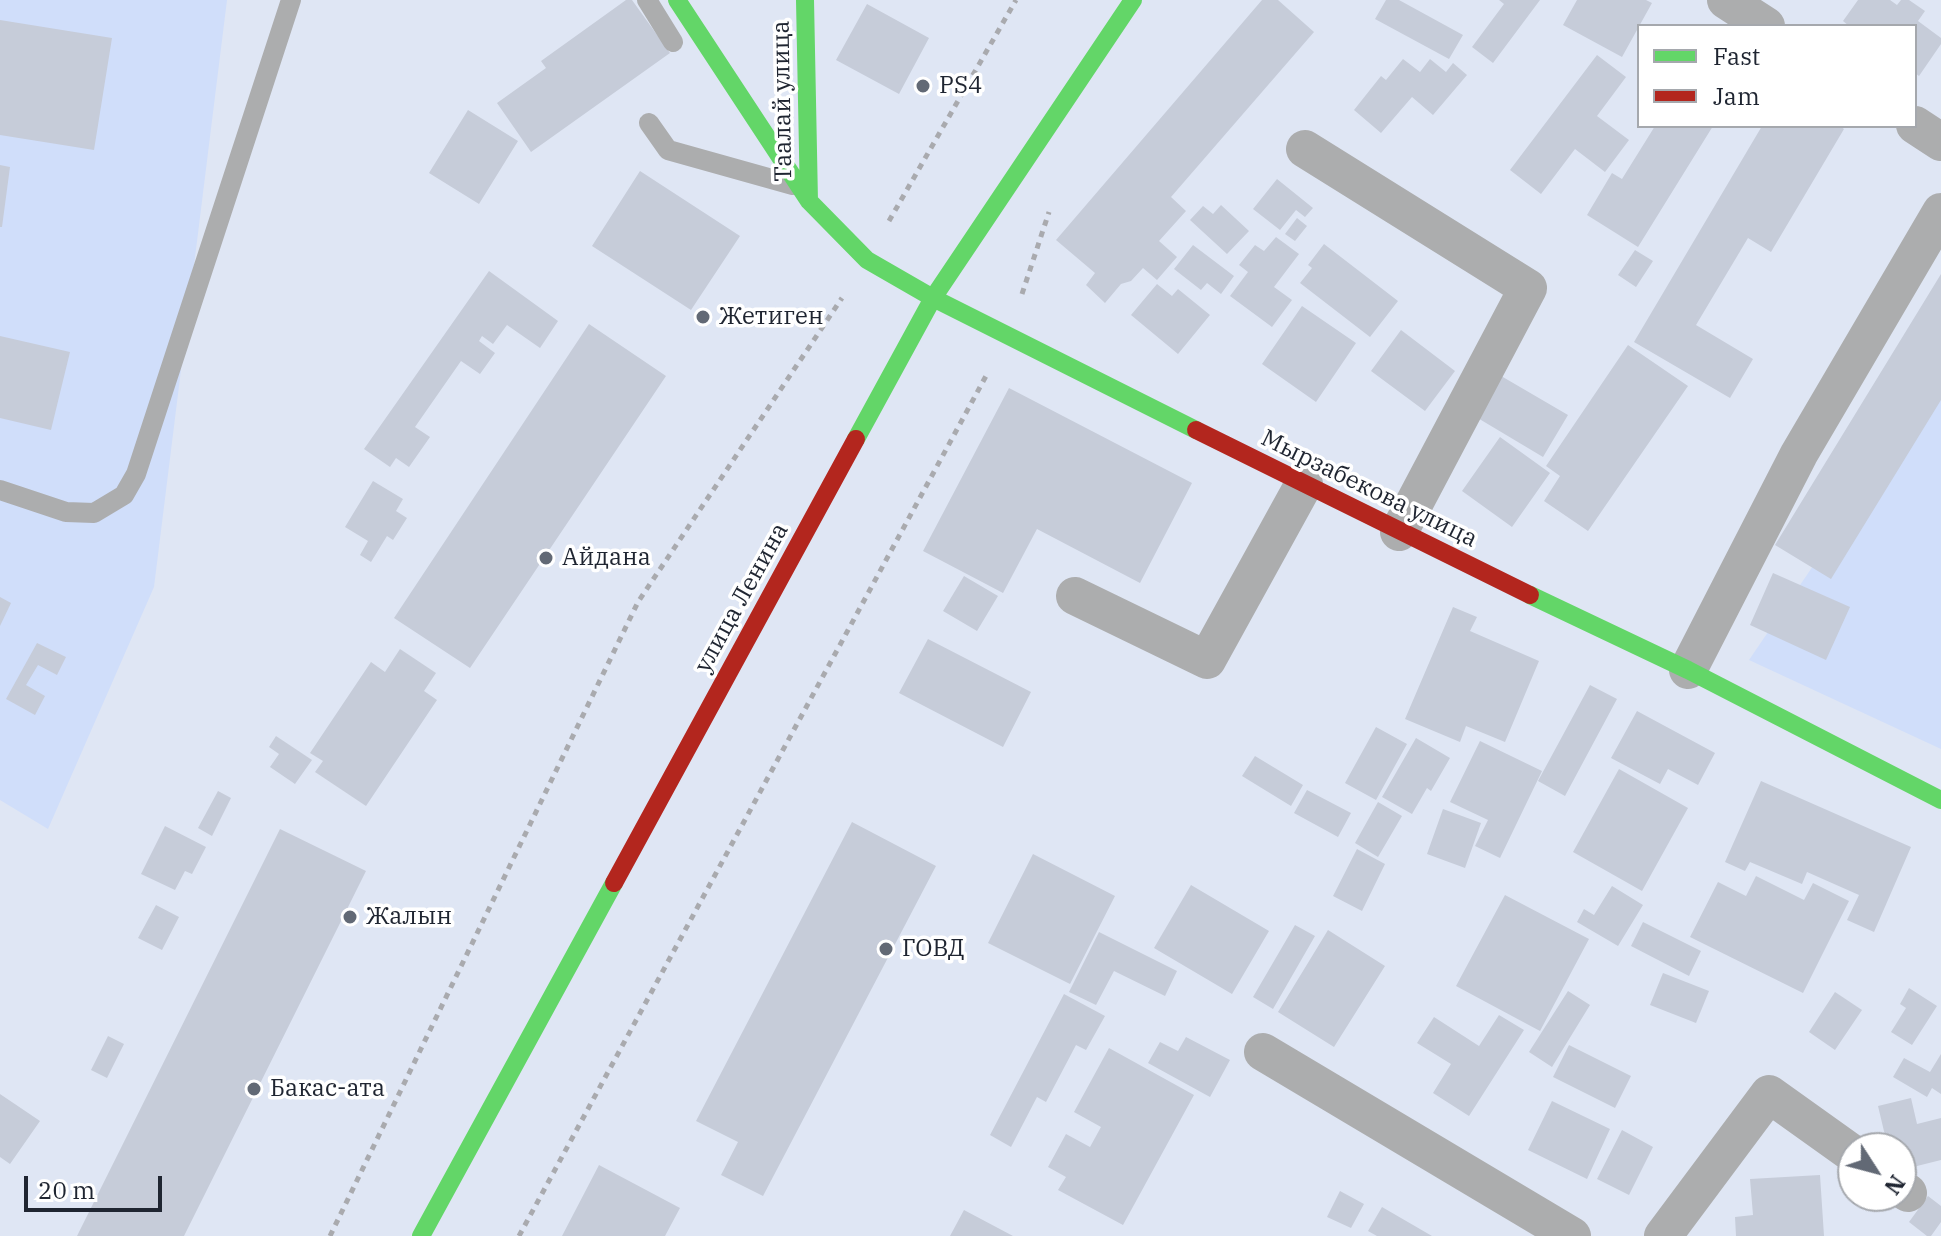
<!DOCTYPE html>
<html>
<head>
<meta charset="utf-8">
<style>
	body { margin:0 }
	#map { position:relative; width:1941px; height:1236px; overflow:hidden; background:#dfe6f4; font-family:"IBM Plex Serif",serif }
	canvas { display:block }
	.legend { position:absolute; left:1637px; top:24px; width:280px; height:104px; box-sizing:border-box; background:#fff; border:2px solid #a5a8ad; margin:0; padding:10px 14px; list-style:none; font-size:24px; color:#1f2531 }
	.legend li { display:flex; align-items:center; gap:16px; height:40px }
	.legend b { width:40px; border:2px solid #a5a8ad }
	.north { position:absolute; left:1837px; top:1132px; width:80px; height:80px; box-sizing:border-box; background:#fff; border:2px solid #a5a8ad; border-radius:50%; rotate:126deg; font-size:22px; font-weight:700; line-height:32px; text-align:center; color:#1f2531 }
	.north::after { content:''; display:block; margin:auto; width:28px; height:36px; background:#626975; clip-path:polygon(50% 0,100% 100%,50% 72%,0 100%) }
	.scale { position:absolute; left:24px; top:1176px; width:138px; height:36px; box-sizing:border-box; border:4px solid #1f2531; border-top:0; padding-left:10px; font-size:24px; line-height:28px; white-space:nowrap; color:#1f2531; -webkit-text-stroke:6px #fff; paint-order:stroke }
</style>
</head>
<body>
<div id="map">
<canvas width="1941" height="1236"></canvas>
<ul class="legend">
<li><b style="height:10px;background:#63d668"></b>Fast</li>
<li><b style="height:10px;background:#b3261e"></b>Jam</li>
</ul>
<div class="north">N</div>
<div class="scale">20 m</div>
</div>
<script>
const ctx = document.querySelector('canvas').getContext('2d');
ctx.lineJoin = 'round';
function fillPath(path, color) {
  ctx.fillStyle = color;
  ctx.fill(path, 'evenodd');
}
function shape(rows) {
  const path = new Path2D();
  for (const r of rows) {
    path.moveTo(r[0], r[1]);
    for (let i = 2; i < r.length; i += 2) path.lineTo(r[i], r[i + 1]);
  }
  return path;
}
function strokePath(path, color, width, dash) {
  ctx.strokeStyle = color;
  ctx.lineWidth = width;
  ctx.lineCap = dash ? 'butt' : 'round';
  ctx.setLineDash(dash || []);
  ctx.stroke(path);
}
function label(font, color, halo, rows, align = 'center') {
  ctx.font = font + ' "IBM Plex Serif",serif';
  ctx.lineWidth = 7;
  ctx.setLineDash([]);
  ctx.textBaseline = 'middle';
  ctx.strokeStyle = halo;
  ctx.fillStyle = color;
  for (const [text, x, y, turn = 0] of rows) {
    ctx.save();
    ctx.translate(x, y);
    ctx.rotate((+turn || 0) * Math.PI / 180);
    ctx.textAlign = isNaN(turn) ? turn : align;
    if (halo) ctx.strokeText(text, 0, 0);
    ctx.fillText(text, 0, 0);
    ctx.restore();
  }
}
const built = shape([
	[0,0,227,0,154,587,48,829,0,800],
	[1941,378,1941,749,1749,660]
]);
const building = shape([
	[626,0,632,0,670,53,531,152,497,103,546,68,541,61],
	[1262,0,1278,0,1314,32,1171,197,1186,211,1159,241,1177,257,1157,280,1143,268,1131,281,1121,284,1105,303,1086,285,1095,273,1056,240],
	[1386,0,1399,0,1463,35,1449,59,1375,19],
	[1499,0,1540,0,1493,63,1472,47,1504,4],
	[1577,0,1646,0,1652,3,1622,57,1563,25],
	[1858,0,1890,0,1897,5,1901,0,1909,0,1925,11,1918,21,1941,38,1941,44,1919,76,1915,73,1915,26,1849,26,1843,21],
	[867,4,929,38,899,94,836,60],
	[0,20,112,38,94,150,0,135],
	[1597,55,1626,77,1597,116,1629,140,1605,172,1575,149,1541,194,1510,170],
	[1403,59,1420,72,1430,59,1446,72,1453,63,1467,75,1433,115,1412,97,1381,133,1354,110,1381,76,1386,80],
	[468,110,518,141,479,204,429,173],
	[1655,126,1713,126,1638,247,1587,215,1612,173,1622,179],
	[1762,126,1840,126,1844,129,1771,252,1748,238,1696,325,1753,359,1730,398,1634,342],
	[0,165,10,167,2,227,0,227],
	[640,171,740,236,691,310,592,246],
	[1277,179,1313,208,1305,217,1296,210,1280,230,1253,209],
	[1221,205,1249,231,1227,254,1190,220,1203,206,1213,214],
	[1297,218,1307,226,1295,241,1285,234],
	[1276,237,1299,254,1274,287,1292,300,1272,327,1230,296,1248,272,1239,265,1255,245,1264,251],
	[1324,244,1398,301,1370,337,1300,283,1312,268,1308,265],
	[1193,245,1234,276,1221,294,1207,283,1201,290,1174,269],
	[1635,250,1653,261,1636,287,1618,275],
	[489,271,558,321,540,348,507,325,493,344,482,336,479,341,495,353,480,374,461,361,415,427,430,437,409,467,396,458,390,467,364,449],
	[1941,274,1941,400,1831,579,1775,545],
	[1157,284,1172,296,1178,289,1210,315,1178,354,1131,315],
	[1302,306,1356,343,1316,402,1262,364],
	[589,324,666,376,470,668,394,618],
	[1401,330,1455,371,1425,411,1371,371],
	[0,336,70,352,51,430,0,418],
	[1628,345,1688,386,1588,531,1544,501,1560,476,1546,466],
	[1496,373,1568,415,1543,457,1471,414],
	[1009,388,1192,483,1140,583,1037,529,1003,593,923,551],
	[1500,437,1550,473,1512,527,1462,491],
	[373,481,403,499,396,511,407,518,393,540,387,536,371,562,360,555,368,541,345,527],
	[1773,573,1850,607,1826,660,1750,625],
	[964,576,998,596,977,631,943,611],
	[0,597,11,603,0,626],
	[1453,607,1477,617,1470,631,1539,661,1505,742,1466,726,1460,742,1405,719],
	[928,639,1031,692,1003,747,899,693],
	[37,643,66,657,57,675,38,665,26,685,45,696,35,715,6,699],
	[400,649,436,673,424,691,437,700,366,806,315,772,323,761,310,753,371,662,385,672],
	[1590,685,1617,699,1565,796,1538,781],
	[1637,711,1715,753,1698,785,1668,769,1660,784,1611,758],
	[1376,727,1407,744,1376,800,1345,783],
	[276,736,312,760,295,784,270,767,279,754,269,747],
	[1416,738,1450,758,1431,791,1427,788,1412,814,1382,797],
	[1480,741,1542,771,1500,858,1475,846,1488,820,1450,802],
	[1255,756,1303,785,1291,806,1242,776],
	[1619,769,1688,808,1642,891,1573,852],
	[1761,781,1911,847,1874,932,1847,920,1859,895,1807,872,1802,884,1750,862,1745,871,1725,862],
	[1307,790,1351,813,1338,837,1294,813],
	[218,791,231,798,212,836,198,828],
	[1378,802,1402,816,1378,857,1355,843],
	[1443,809,1481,823,1465,868,1427,854],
	[852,822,936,866,763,1196,721,1175,738,1142,696,1121],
	[165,826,206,847,192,874,185,871,175,890,141,874],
	[280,829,366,871,184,1236,77,1236],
	[1357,849,1385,864,1362,911,1333,896],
	[1033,854,1115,896,1070,984,988,943],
	[1756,876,1804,900,1813,883,1849,901,1803,993,1690,937,1718,882,1746,896],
	[1191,885,1269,931,1232,994,1154,948],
	[1612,886,1643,905,1618,946,1577,922,1584,909,1594,915],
	[1505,895,1589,939,1540,1031,1456,986],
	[156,905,179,917,162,950,138,938],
	[1643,922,1701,951,1689,976,1631,946],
	[1295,925,1315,936,1273,1009,1253,997],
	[1328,930,1385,966,1334,1047,1278,1012],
	[1099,932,1177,971,1165,996,1114,971,1096,1005,1069,992],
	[1663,973,1709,991,1696,1023,1650,1005],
	[1909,988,1937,1006,1912,1045,1891,1032,1906,1008,1900,1004],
	[1568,991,1590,1005,1552,1067,1529,1052],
	[1835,992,1862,1010,1835,1050,1809,1032],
	[1064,994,1105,1016,1086,1050,1076,1045,1046,1102,1037,1097,1011,1147,990,1135],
	[1499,1015,1524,1030,1469,1116,1433,1093,1451,1064,1417,1043,1434,1017,1479,1046],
	[108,1036,124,1044,107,1078,91,1070],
	[1186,1037,1230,1060,1210,1097,1148,1063,1160,1042,1178,1051],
	[1569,1045,1631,1076,1615,1108,1553,1077],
	[1109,1048,1194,1095,1123,1225,1058,1190,1066,1177,1048,1167,1066,1134,1090,1147,1101,1127,1074,1112],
	[1941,1054,1941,1094,1932,1088,1927,1097,1893,1077,1904,1058,1930,1072],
	[0,1094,40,1121,10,1164,0,1157],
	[1911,1098,1917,1124,1941,1118,1941,1160,1901,1170,1901,1148,1888,1148,1878,1106],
	[1552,1101,1610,1129,1587,1179,1528,1150],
	[1622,1130,1653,1147,1629,1195,1597,1179],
	[599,1165,680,1208,665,1236,562,1236],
	[1820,1175,1824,1236,1736,1236,1735,1217,1753,1215,1750,1179],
	[1340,1191,1364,1204,1351,1228,1327,1217],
	[1928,1196,1941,1206,1941,1222,1931,1236,1927,1236,1909,1222],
	[1382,1207,1432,1236,1377,1236,1368,1231],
	[964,1210,1013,1236,950,1236]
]);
const path = shape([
	[889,221,1016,0],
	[1022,294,1049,212],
	[330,1236,638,602,842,298],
	[519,1236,986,376]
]);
const lane = shape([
	[647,0,673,42],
	[649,123,668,150,793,185],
	[0,490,66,512,94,513,124,495,136,474,291,0]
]);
const street = shape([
	[1726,0,1766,26],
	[1915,125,1941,142],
	[1305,149,1528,288,1399,532],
	[1075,596,1207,660,1304,484],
	[1688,670,1799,454,1941,212],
	[1263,1052,1572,1236],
	[1901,1188,1908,1193],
	[1663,1236,1769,1094,1853,1154]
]);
const fast = shape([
	[677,0,809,201,867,260,933,298,1196,430],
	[805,0,809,201],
	[856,439,933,298,1133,0],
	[1530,595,1688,670,1941,800],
	[421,1236,614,883]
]);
const jam = shape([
	[1196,430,1530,595],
	[614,883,856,439]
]);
const markers = [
	[923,86,8,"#626975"],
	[703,317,8,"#626975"],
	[546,558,8,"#626975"],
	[350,917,8,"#626975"],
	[886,949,8,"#626975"],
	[254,1089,8,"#626975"]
];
const poiNames = [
	["PS4",939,86],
	["Жетиген",719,317],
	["Айдана",562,558],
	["Жалын",366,917],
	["ГОВД",902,949],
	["Бакас-ата",270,1089]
];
const streetNames = [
	["Таалай улица",783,101,-91],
	["Мырзабекова улица",1369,489,26],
	["улица Ленина",742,598,-61]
];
fillPath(built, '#d0defa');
fillPath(building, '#c6ccd9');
strokePath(path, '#a9aaae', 5, [6, 6]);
strokePath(lane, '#acadae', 20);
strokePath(street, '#acadae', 38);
strokePath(fast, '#63d668', 18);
strokePath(jam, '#b3261e', 18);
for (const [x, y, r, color] of markers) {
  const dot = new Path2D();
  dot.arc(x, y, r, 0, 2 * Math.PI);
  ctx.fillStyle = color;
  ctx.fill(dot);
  strokePath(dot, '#fff', 3);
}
label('24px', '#1f2531', '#fff', poiNames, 'left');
label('24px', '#1f2531', '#fff', streetNames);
</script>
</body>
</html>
